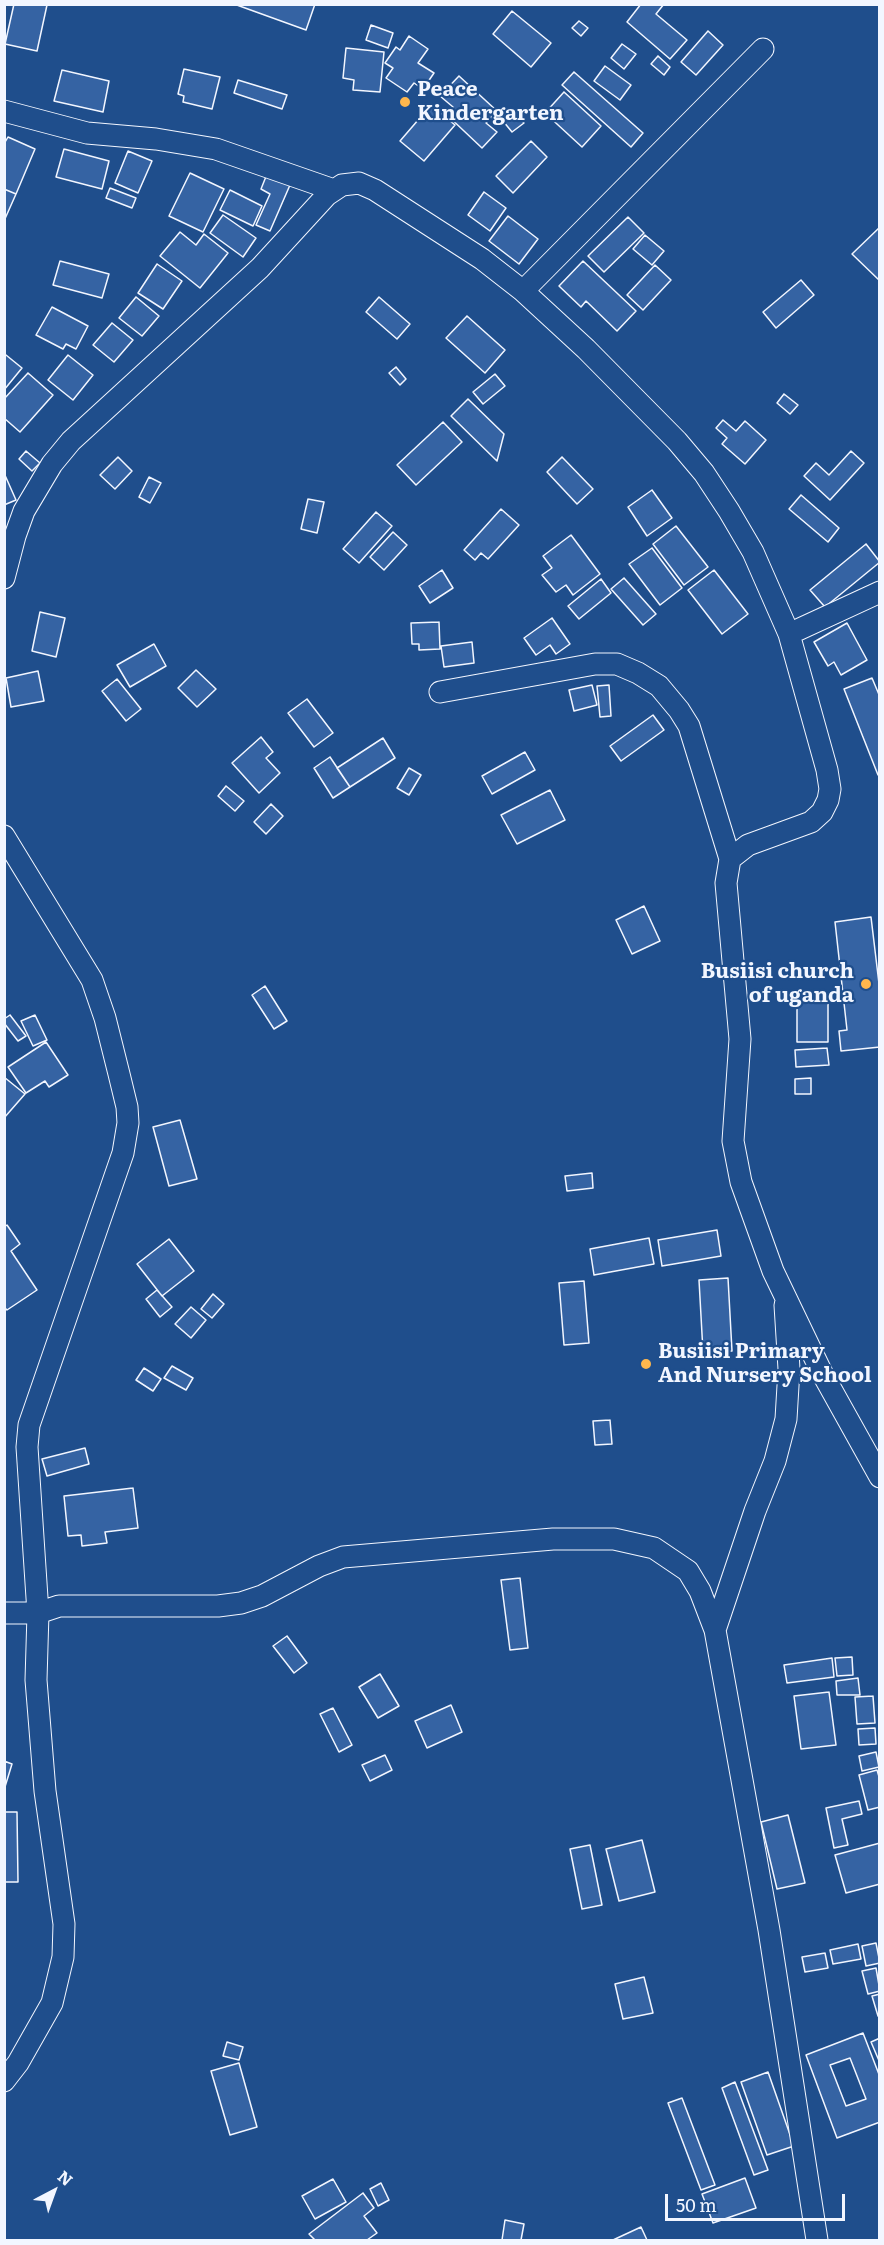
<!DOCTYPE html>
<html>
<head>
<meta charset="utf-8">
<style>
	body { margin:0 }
	#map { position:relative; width:884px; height:2245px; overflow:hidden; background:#1f4e8c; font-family:Literata,serif }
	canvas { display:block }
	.frame { position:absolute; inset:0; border:6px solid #f2f6ff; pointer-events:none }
	.north { position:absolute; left:24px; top:2161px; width:60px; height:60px; -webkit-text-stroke:4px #1f4e8c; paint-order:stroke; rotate:41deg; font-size:16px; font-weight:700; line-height:24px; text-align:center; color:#f2f6ff }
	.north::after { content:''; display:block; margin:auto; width:21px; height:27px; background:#f2f6ff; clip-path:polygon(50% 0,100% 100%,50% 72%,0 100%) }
	.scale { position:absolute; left:665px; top:2194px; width:180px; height:27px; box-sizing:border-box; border:3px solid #f2f6ff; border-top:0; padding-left:8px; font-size:18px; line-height:21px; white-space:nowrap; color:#f2f6ff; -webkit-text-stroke:4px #1f4e8c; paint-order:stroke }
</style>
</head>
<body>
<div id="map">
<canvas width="884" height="2245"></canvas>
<div class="frame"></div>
<div class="north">N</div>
<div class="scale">50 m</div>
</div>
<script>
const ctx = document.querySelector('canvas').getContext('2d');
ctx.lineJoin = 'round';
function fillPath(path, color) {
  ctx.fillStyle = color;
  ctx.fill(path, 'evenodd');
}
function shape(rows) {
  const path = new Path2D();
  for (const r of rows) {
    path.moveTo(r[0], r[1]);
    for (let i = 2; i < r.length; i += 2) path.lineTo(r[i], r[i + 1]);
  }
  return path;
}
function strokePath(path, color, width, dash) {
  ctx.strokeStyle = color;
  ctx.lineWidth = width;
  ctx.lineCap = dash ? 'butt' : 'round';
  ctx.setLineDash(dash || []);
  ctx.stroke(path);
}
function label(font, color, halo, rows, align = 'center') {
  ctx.font = font + ' Literata,serif';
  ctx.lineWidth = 4.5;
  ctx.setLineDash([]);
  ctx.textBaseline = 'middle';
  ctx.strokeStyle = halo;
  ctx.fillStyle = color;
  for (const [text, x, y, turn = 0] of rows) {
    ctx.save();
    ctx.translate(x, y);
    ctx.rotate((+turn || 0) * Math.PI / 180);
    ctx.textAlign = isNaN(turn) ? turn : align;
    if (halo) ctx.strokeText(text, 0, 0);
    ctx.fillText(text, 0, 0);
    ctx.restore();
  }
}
const building = shape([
	[14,4,47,5,37,51,5,44,14,4],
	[234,4,315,4,306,30,234,4],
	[641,4,664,4,656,14,687,40,670,59,627,22,641,4],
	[512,11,551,43,531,67,493,34,512,11],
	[579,21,588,28,581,36,572,28,579,21],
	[371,25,393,33,388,48,366,40,371,25],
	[708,31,723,45,696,75,681,62,708,31],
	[409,36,428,49,418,63,434,73,423,89,414,83,407,92,386,78,393,68,385,63,396,47,400,50,409,36],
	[622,44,636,54,624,69,611,58,622,44],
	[346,48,384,52,380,92,353,90,354,80,343,78,346,48],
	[658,56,670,67,664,75,651,64,658,56],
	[605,66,631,85,620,100,594,81,605,66],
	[184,69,220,77,212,109,183,102,184,96,178,94,184,69],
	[62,70,109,81,103,112,54,101,62,70],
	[574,72,643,133,631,147,562,85,574,72],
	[459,76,497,111,486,123,497,132,482,148,446,114,453,107,440,96,459,76],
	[238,80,287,95,282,109,234,93,238,80],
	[564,92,601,126,582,147,545,113,564,92],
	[431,105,455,125,424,161,400,141,431,105],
	[514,111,524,123,512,132,503,121,514,111],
	[8,137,35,149,16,194,4,189,4,144,8,137],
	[531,141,547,157,513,193,496,176,531,141],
	[64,149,109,161,102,189,56,177,64,149],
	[128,151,152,161,138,193,115,183,128,151],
	[190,173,224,189,203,232,169,216,190,173],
	[267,174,290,185,270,231,256,225,270,194,261,189,267,174],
	[110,188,136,198,132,208,106,198,110,188],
	[4,189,16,194,4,221,4,189],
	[230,190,262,206,253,226,220,210,230,190],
	[484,192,506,208,490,231,468,215,484,192],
	[223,215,256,238,243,257,210,233,223,215],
	[508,216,538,239,519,264,489,241,508,216],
	[628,217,644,233,604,272,588,256,628,217],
	[880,227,880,281,852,254,880,227],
	[180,232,196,245,204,234,228,253,200,288,160,256,180,232],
	[645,235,664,251,652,265,633,249,645,235],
	[60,261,109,274,102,298,53,285,60,261],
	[583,261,636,311,617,331,586,301,581,307,559,286,583,261],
	[157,264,182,281,163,309,138,293,157,264],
	[655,265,671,280,643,310,627,295,655,265],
	[801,280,814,295,776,328,763,312,801,280],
	[136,297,159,316,142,336,119,318,136,297],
	[379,297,410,324,397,339,366,312,379,297],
	[52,307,88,326,76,349,66,344,63,349,36,335,52,307],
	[467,316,505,350,485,373,446,338,467,316],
	[112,323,133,340,114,362,93,345,112,323],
	[6,355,22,368,4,390,4,356,6,355],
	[68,355,93,375,73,400,48,380,68,355],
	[396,367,406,379,400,385,389,373,396,367],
	[28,373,53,395,20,432,4,418,4,399,28,373],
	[495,374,505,386,483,404,473,392,495,374],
	[784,394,798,405,790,414,777,403,784,394],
	[468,399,504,434,497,461,451,416,468,399],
	[723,420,736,431,745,421,766,440,745,464,722,444,727,438,716,428,723,420],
	[443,422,462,442,416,485,397,465,443,422],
	[26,451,40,463,32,471,19,459,26,451],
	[851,451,864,463,830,500,804,476,816,463,829,475,851,451],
	[118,457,132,471,115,489,100,475,118,457],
	[562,457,593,489,577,504,547,472,562,457],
	[4,473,16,500,4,505,4,473],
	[149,477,161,483,150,503,139,497,149,477],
	[652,490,672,518,647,536,628,507,652,490],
	[801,495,839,528,828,542,789,509,801,495],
	[308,499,324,502,317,533,301,529,308,499],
	[501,509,519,525,488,559,481,553,475,560,464,550,501,509],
	[376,512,392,526,359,563,343,549,376,512],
	[676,526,708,567,684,585,653,544,676,526],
	[393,532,407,545,384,570,370,557,393,532],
	[571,535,600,574,573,595,566,585,556,592,542,575,552,568,543,556,571,535],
	[866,544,880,562,825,607,810,590,866,544],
	[652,548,682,588,660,605,629,564,652,548],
	[442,570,453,588,430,603,419,586,442,570],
	[714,570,748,614,722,634,688,590,714,570],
	[624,578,656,614,643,625,611,589,624,578],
	[601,579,611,593,579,619,568,606,601,579],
	[40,612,65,618,56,657,32,651,40,612],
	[552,618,570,644,556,654,550,645,536,655,524,638,552,618],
	[439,622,440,649,419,650,419,644,412,644,411,623,439,622],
	[847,623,867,660,841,675,834,662,828,666,814,642,847,623],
	[472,642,474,663,444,667,441,646,472,642],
	[154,644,166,666,130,687,117,665,154,644],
	[196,670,216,689,197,707,178,688,196,670],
	[38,671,44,701,11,707,6,678,38,671],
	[872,678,880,697,880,774,878,775,844,689,872,678],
	[117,679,141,709,126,721,102,691,117,679],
	[592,685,597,705,574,711,569,690,592,685],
	[609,685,611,716,600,717,597,686,609,685],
	[307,699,333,733,314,747,288,713,307,699],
	[653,715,664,730,621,761,610,746,653,715],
	[261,737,273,752,266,758,280,773,259,793,232,763,261,737],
	[383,738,395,758,350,787,337,768,383,738],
	[525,752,535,770,492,794,482,776,525,752],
	[330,757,350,787,333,798,314,768,330,757],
	[409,768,421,775,409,795,397,788,409,768],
	[226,786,244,801,235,811,218,796,226,786],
	[550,790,565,820,517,844,501,815,550,790],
	[271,804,283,816,266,834,254,822,271,804],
	[644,906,660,941,632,954,616,920,644,906],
	[871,917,880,992,880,1047,841,1051,839,1031,847,1030,835,922,871,917],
	[265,986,287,1021,274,1029,252,995,265,986],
	[797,1000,828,1000,828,1042,797,1042,797,1000],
	[10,1015,26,1036,18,1041,4,1023,4,1019,10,1015],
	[35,1015,47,1040,33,1046,21,1021,35,1015],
	[46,1042,68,1075,49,1087,45,1081,26,1093,8,1067,46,1042],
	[827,1048,829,1065,796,1067,795,1050,827,1048],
	[4,1077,25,1094,4,1118,4,1077],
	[811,1078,811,1094,795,1094,795,1079,811,1078],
	[180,1120,197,1179,169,1186,153,1127,180,1120],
	[592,1173,593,1188,567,1191,565,1176,592,1173],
	[7,1225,20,1244,11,1251,37,1290,7,1310,4,1307,4,1227,7,1225],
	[717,1230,721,1256,662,1266,658,1240,717,1230],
	[649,1238,654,1264,594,1275,590,1249,649,1238],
	[169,1239,194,1271,162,1296,137,1264,169,1239],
	[728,1278,732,1351,703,1352,699,1280,728,1278],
	[584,1281,589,1343,564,1345,559,1283,584,1281],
	[157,1290,172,1307,160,1317,146,1299,157,1290],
	[213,1294,224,1304,212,1318,201,1309,213,1294],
	[191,1307,206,1320,191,1338,175,1324,191,1307],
	[172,1366,193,1378,186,1390,164,1378,172,1366],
	[144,1368,161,1379,153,1391,136,1380,144,1368],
	[610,1420,612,1444,595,1445,593,1421,610,1420],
	[85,1448,89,1464,47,1476,42,1459,85,1448],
	[133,1488,138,1528,105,1532,107,1543,82,1546,81,1535,68,1536,64,1496,133,1488],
	[520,1578,528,1648,510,1650,501,1580,520,1578],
	[287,1636,307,1663,294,1673,273,1646,287,1636],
	[852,1657,853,1675,837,1676,835,1658,852,1657],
	[832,1658,834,1677,787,1683,784,1665,832,1658],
	[380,1674,399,1706,378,1718,359,1687,380,1674],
	[858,1678,860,1695,837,1695,836,1681,858,1678],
	[829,1692,836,1745,801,1749,794,1696,829,1692],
	[873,1696,875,1723,857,1724,855,1697,873,1696],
	[451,1705,462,1732,427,1748,415,1721,451,1705],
	[333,1708,352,1745,339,1752,320,1714,333,1708],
	[875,1728,876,1744,859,1745,858,1729,875,1728],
	[876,1752,879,1767,862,1771,859,1756,876,1752],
	[385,1755,392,1770,370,1781,362,1765,385,1755],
	[4,1761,12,1764,4,1790,4,1761],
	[877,1770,880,1780,880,1807,868,1810,859,1775,877,1770],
	[859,1801,862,1814,842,1819,848,1845,834,1848,826,1808,859,1801],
	[4,1812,17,1812,18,1882,4,1882,4,1812],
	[788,1815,805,1883,777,1889,761,1822,788,1815],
	[642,1840,655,1892,619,1901,606,1849,642,1840],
	[880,1843,880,1884,846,1893,835,1855,880,1843],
	[590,1845,602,1905,582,1909,570,1849,590,1845],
	[876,1943,880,1963,866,1966,862,1946,876,1943],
	[858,1944,861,1959,833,1964,830,1950,858,1944],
	[825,1953,828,1968,805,1972,802,1957,825,1953],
	[876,1968,880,1991,868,1994,862,1971,876,1968],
	[644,1977,653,2013,623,2019,615,1984,644,1977],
	[880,1994,880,2016,878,2016,872,1996,880,1994],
	[863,2033,880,2077,880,2122,837,2138,806,2055,863,2033],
	[850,2058,866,2099,846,2106,830,2065,850,2058],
	[880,2038,880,2063,871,2042,880,2038],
	[227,2042,243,2047,239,2060,223,2056,227,2042],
	[239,2063,257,2127,230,2135,211,2071,239,2063],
	[768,2072,794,2146,767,2155,741,2082,768,2072],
	[735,2082,768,2170,754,2175,722,2088,735,2082],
	[682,2098,715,2185,701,2190,668,2103,682,2098],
	[745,2178,756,2208,713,2223,702,2194,745,2178],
	[333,2179,346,2202,315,2219,302,2196,333,2179],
	[381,2183,389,2200,378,2206,370,2189,381,2183],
	[363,2193,374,2208,364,2216,377,2233,367,2240,315,2240,309,2234,363,2193],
	[505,2220,524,2224,521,2240,502,2240,505,2220],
	[641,2227,647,2240,613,2240,641,2227]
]);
const street = shape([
	[4,111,87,133,156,139,216,149,334,190],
	[523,291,763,49],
	[4,578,15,536,24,511,52,464,71,441,260,268,327,195,342,185,359,183,375,190,482,259,523,291,586,349,677,441,704,473,729,511,753,552,789,634,827,770,830,789,828,800,822,812,811,822,748,845,730,859,726,883,740,1039,733,1141,741,1182,773,1271,821,1371,880,1477],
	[789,634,880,592],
	[440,692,595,664,617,664,638,673,659,686,679,710,689,726,730,859],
	[4,836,92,980,105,1018,119,1074,127,1107,128,1123,123,1153,29,1425,27,1447,38,1613,36,1680,45,1791,64,1924,63,1957,52,2003,18,2063,4,2081],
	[4,1613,38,1613,59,1606,218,1606,241,1603,262,1596,319,1566,343,1557,553,1539,614,1539,654,1548,688,1571,700,1591,715,1630,769,1930,817,2240],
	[715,1630,755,1511,775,1461,786,1419,789,1369,785,1305]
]);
const markers = [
	[405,102,6,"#ffb74d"],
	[866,984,6,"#ffb74d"],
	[646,1364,6,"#ffb74d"]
];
const poiNames = [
	["Peace",417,90],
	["Kindergarten",417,114],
	["Busiisi church",854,972,"right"],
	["of uganda",854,996,"right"],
	["Busiisi Primary",658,1352],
	["And Nursery School",658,1376]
];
fillPath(building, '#3563a3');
strokePath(building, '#f2f6ff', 1.5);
strokePath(street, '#f2f6ff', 23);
strokePath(street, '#1f4e8c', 21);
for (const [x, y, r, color] of markers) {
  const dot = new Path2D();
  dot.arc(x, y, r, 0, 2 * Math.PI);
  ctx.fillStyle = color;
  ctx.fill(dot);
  strokePath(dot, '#1f4e8c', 2);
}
label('bold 21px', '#f2f6ff', '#1f4e8c', poiNames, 'left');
</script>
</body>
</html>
